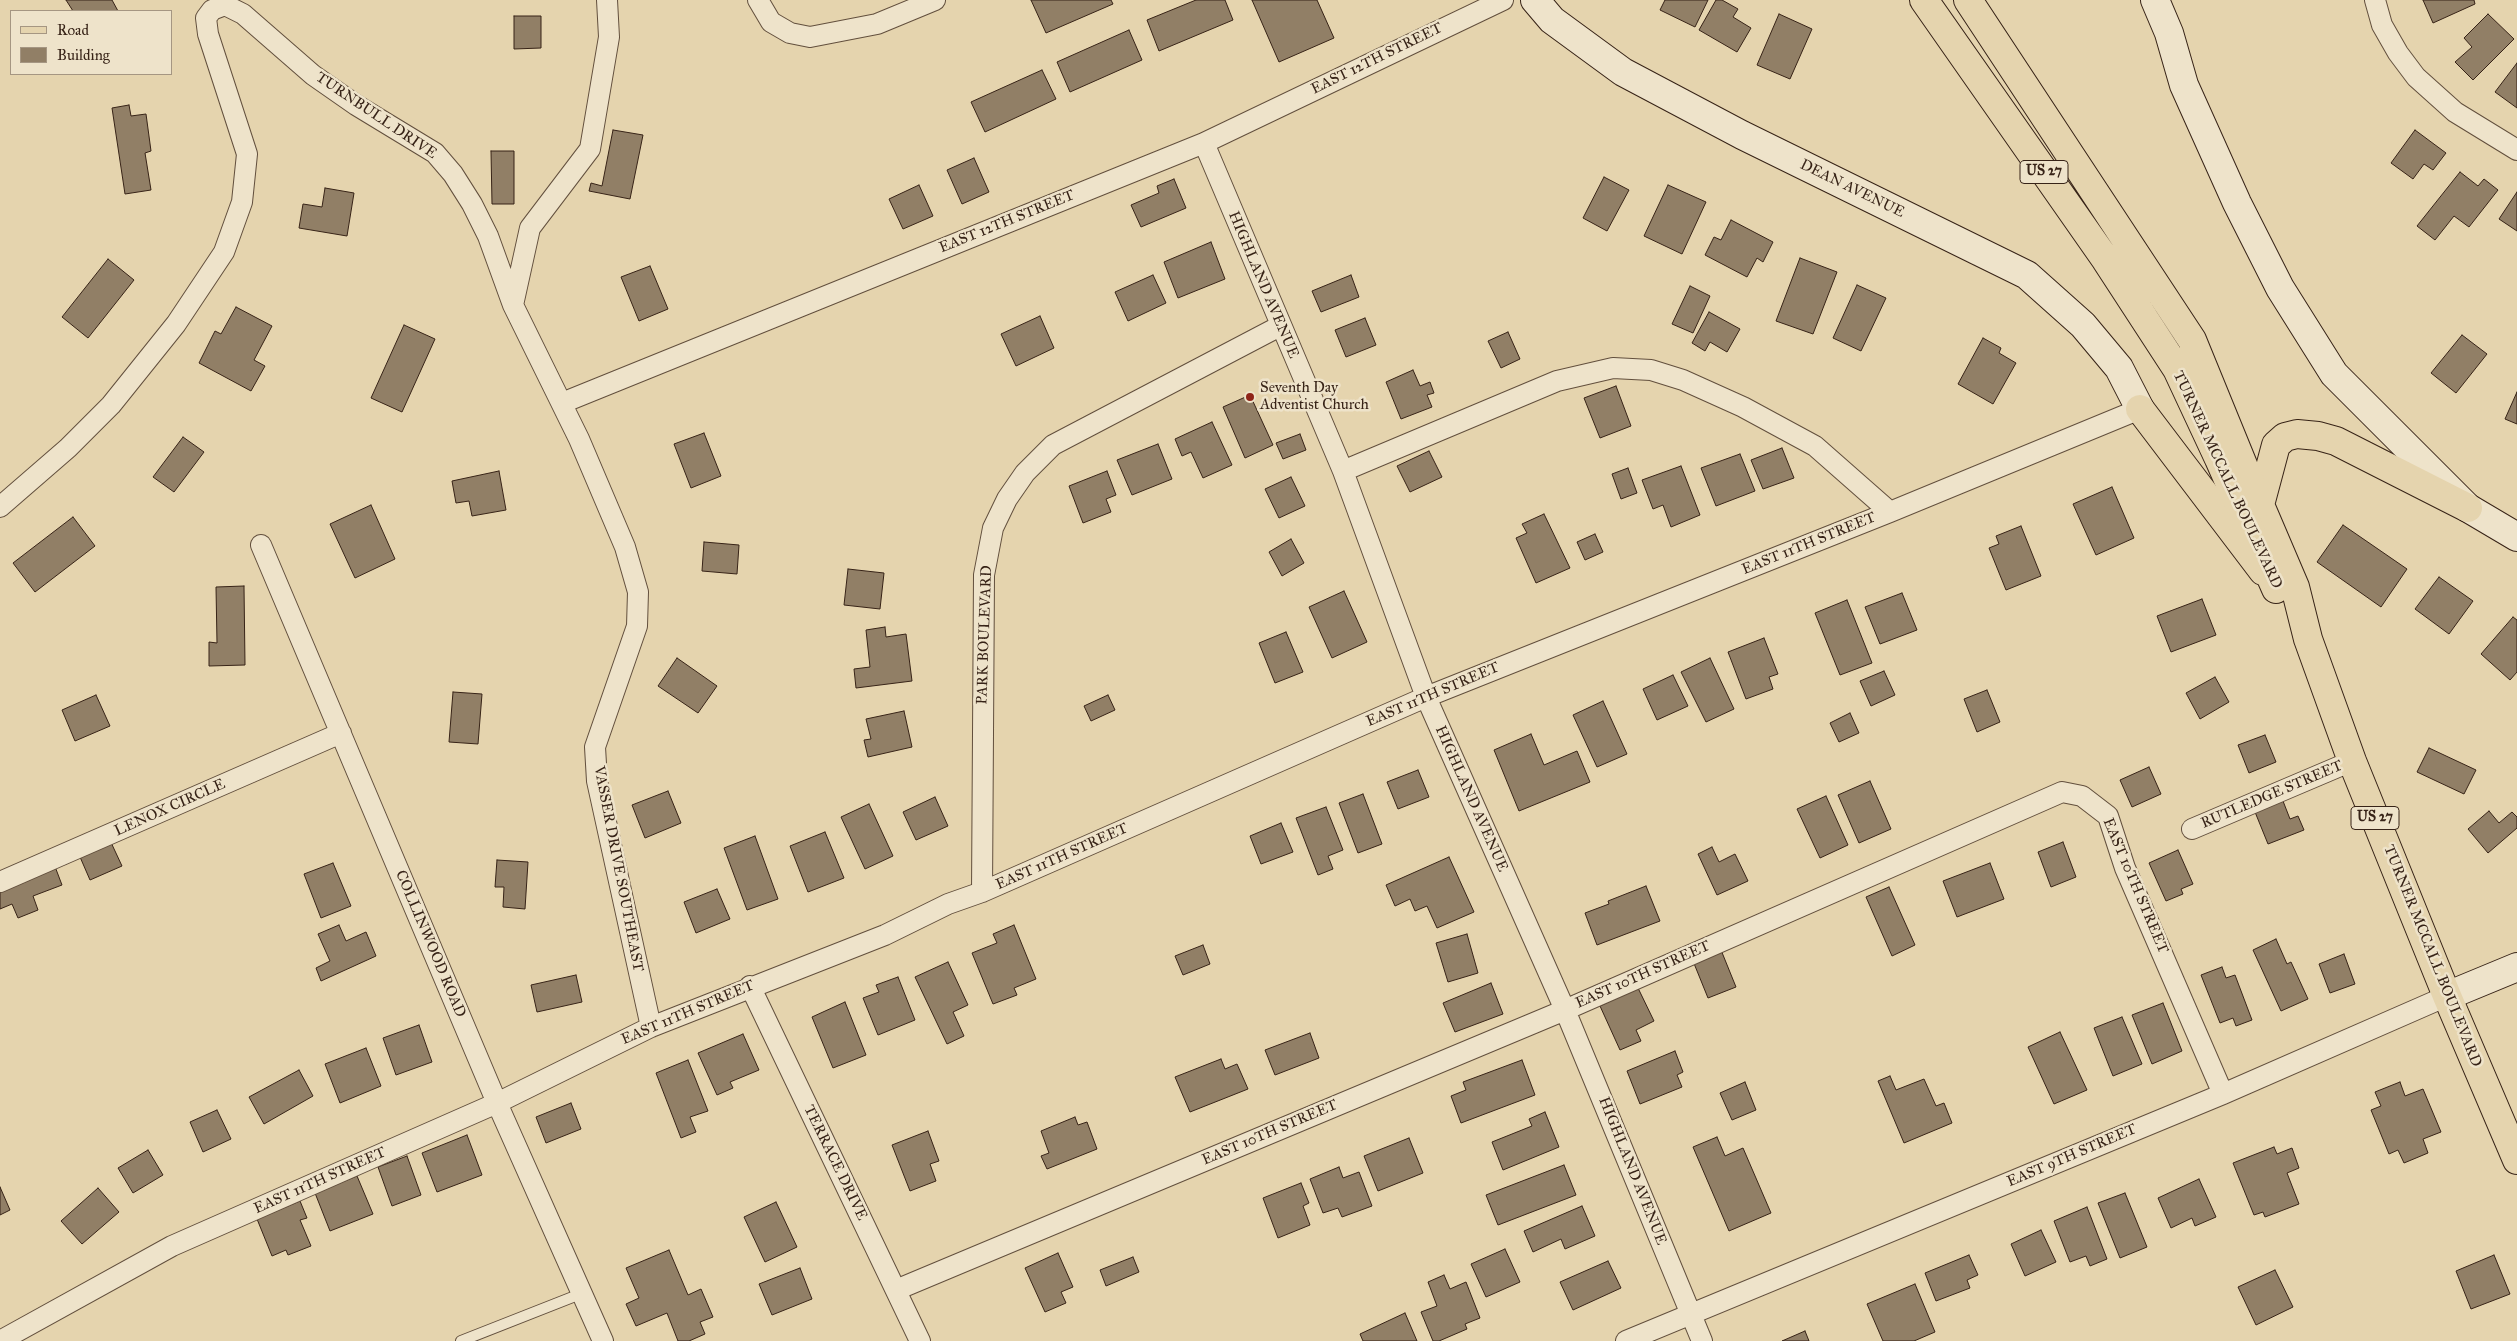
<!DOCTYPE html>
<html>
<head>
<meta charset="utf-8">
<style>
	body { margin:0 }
	#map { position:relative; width:2517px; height:1341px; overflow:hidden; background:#e5d4ae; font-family:"IM FELL Great Primer",serif }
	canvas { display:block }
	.legend { position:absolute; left:10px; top:10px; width:162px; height:65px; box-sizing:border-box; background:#eee3ca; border:1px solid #a59682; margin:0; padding:6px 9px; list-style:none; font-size:15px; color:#372317 }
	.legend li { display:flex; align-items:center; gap:10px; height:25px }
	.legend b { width:25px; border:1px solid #a59682 }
</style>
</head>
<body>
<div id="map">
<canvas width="2517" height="1341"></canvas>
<ul class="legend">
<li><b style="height:6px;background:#e5d4ae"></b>Road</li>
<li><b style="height:14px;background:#917f66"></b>Building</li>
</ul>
</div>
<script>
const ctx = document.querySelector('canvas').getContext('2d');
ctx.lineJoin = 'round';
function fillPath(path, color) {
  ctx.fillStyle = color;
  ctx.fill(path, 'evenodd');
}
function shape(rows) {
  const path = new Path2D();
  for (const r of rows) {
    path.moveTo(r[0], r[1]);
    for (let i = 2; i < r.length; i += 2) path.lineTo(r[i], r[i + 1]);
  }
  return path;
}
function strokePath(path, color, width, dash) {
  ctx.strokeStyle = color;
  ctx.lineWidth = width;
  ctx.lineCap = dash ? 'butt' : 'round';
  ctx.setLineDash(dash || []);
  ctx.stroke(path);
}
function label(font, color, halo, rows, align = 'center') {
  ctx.font = font + ' "IM FELL Great Primer",serif';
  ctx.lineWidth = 5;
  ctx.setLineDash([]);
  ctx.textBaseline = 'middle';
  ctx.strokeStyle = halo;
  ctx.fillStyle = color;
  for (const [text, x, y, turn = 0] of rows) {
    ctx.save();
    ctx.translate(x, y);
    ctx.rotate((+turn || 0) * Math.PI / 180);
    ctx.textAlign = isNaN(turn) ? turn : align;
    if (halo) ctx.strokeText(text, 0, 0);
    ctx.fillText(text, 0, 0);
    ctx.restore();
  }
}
const building = shape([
	[66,0,112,0,118,11,73,11,66,0],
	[1031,0,1111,0,1113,4,1046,33,1031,0],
	[1196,0,1225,0,1233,20,1159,51,1147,20,1196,0],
	[1252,0,1317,0,1334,38,1279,62,1252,0],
	[1665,0,1708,0,1695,27,1660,10,1665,0],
	[1716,0,1722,0,1738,9,1733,17,1751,28,1737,52,1699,30,1716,0],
	[2423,0,2474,0,2475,4,2433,23,2423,0],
	[1779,14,1812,29,1790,79,1757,65,1779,14],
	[2488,14,2514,39,2473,80,2455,62,2472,47,2464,38,2488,14],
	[514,16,541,16,541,48,514,49,514,16],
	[1129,30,1142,60,1070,92,1057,62,1129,30],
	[2517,63,2517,108,2495,92,2517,63],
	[1042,70,1056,99,985,132,971,102,1042,70],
	[129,105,131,116,146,114,151,151,145,153,151,190,125,194,112,108,129,105],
	[613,130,643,135,630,199,589,191,591,183,602,186,613,130],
	[2415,130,2446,153,2433,170,2424,164,2413,179,2391,163,2415,130],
	[491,151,514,151,514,204,492,204,491,151],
	[974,158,989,192,962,204,947,170,974,158],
	[2460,172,2478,186,2484,179,2498,190,2469,227,2454,216,2435,240,2417,226,2460,172],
	[1604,177,1629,190,1607,231,1583,218,1604,177],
	[1174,179,1186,208,1141,227,1131,205,1159,193,1157,186,1174,179],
	[919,185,933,216,903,229,889,199,919,185],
	[1668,185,1706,202,1682,254,1644,236,1668,185],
	[325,188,354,193,347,236,299,228,303,204,322,207,325,188],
	[2517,192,2517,231,2499,219,2517,192],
	[1731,220,1773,242,1763,262,1757,258,1747,277,1705,255,1714,237,1721,240,1731,220],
	[1211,242,1225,279,1178,298,1164,262,1211,242],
	[1800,258,1837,272,1813,334,1776,321,1800,258],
	[108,259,134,280,88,338,62,317,108,259],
	[650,266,668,309,639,321,621,277,650,266],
	[1153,275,1166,303,1128,321,1115,292,1153,275],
	[1351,275,1359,297,1321,312,1312,291,1351,275],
	[1857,285,1886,298,1861,351,1833,338,1857,285],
	[1690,286,1710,296,1693,333,1672,324,1690,286],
	[236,307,272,326,254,360,265,366,251,391,199,363,215,331,221,334,236,307],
	[1709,312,1740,329,1727,352,1710,342,1705,351,1692,343,1709,312],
	[1040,316,1054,348,1016,366,1001,334,1040,316],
	[1365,318,1376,345,1346,357,1335,330,1365,318],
	[404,325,435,339,402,412,371,398,404,325],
	[1508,332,1520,359,1501,368,1488,341,1508,332],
	[2462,335,2487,354,2456,393,2431,373,2462,335],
	[1983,338,2001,348,1999,353,2016,363,1993,404,1958,384,1983,338],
	[1413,370,1420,386,1430,382,1434,393,1427,395,1432,407,1401,419,1386,382,1413,370],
	[1616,386,1631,426,1600,438,1584,398,1616,386],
	[2517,392,2517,424,2505,419,2517,392],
	[1250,395,1273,445,1245,458,1223,407,1250,395],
	[1212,422,1232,465,1203,478,1191,452,1182,456,1175,439,1212,422],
	[704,433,721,476,691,488,674,444,704,433],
	[1300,434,1306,450,1283,459,1276,443,1300,434],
	[183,437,204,452,174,492,153,477,183,437],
	[1158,444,1172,479,1132,495,1117,460,1158,444],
	[1782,448,1794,478,1763,489,1751,460,1782,448],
	[1429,451,1442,477,1410,492,1397,466,1429,451],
	[1740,454,1755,491,1716,506,1701,468,1740,454],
	[1681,466,1700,515,1671,527,1663,505,1653,509,1642,480,1681,466],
	[1628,468,1637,493,1621,499,1612,474,1628,468],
	[499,471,506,510,472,516,469,501,456,503,452,481,499,471],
	[1107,471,1116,495,1106,499,1111,512,1083,523,1069,486,1107,471],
	[1291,477,1305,506,1279,518,1265,489,1291,477],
	[2112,487,2134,538,2096,555,2073,504,2112,487],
	[371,505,395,559,355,578,330,524,371,505],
	[1544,514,1570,568,1536,583,1516,538,1527,533,1522,524,1544,514],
	[73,517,95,546,35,592,13,563,73,517],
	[2343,525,2407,569,2381,607,2317,562,2343,525],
	[2021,526,2041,576,2006,590,1989,548,1999,544,1996,536,2021,526],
	[1595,534,1603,552,1585,560,1577,542,1595,534],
	[1291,539,1304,563,1282,576,1269,552,1291,539],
	[704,542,739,545,737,574,702,571,704,542],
	[848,569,884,573,880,609,844,605,848,569],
	[2439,577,2473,601,2449,634,2415,609,2439,577],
	[244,586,245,665,209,666,209,642,217,643,216,587,244,586],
	[1344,591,1367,642,1332,658,1309,607,1344,591],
	[1902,593,1917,630,1880,644,1865,607,1902,593],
	[2202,599,2216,635,2171,652,2157,616,2202,599],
	[1847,600,1872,663,1840,675,1815,613,1847,600],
	[2513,617,2517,620,2517,672,2510,680,2481,654,2513,617],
	[885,627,886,637,906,634,912,681,856,688,854,669,870,667,866,630,885,627],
	[1286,632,1303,672,1275,683,1259,643,1286,632],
	[1764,638,1778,674,1769,677,1773,689,1746,699,1728,652,1764,638],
	[677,658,717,686,698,713,658,686,677,658],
	[1710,658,1734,709,1706,722,1681,672,1710,658],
	[1884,671,1895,695,1871,706,1860,681,1884,671],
	[1673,675,1688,706,1657,720,1643,689,1673,675],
	[2215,677,2229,702,2200,719,2186,693,2215,677],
	[1987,690,2000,722,1977,732,1964,699,1987,690],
	[453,692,482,694,478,744,449,742,453,692],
	[96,695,110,726,75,741,62,710,96,695],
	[1108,695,1115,710,1091,721,1084,706,1108,695],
	[1603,701,1627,754,1597,767,1573,715,1603,701],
	[904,711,912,747,868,757,864,740,871,739,866,719,904,711],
	[1850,713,1859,733,1839,742,1830,723,1850,713],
	[1531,734,1544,765,1577,751,1590,782,1519,811,1494,750,1531,734],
	[2265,735,2276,762,2249,773,2238,745,2265,735],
	[2429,748,2476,770,2464,794,2417,772,2429,748],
	[2149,767,2161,794,2132,807,2120,780,2149,767],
	[1418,770,1429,797,1398,809,1387,782,1418,770],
	[1870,781,1891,829,1859,843,1838,795,1870,781],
	[668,791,681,823,645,838,632,805,668,791],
	[1363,794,1382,844,1358,853,1339,803,1363,794],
	[1826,796,1848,845,1820,858,1797,809,1826,796],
	[935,797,948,826,916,840,903,812,935,797],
	[2283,801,2290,819,2298,816,2304,830,2268,844,2255,812,2283,801],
	[869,804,893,856,865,869,841,817,869,804],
	[1326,807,1343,850,1328,856,1333,869,1318,875,1296,818,1326,807],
	[2489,811,2499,823,2512,812,2517,817,2517,828,2488,853,2468,829,2489,811],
	[1281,823,1293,852,1261,864,1250,836,1281,823],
	[825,832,844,878,808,892,790,846,825,832],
	[108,836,122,866,90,880,77,850,108,836],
	[755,836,778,899,747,910,724,848,755,836],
	[2063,842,2076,877,2051,887,2038,852,2063,842],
	[1712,847,1719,862,1735,854,1748,881,1717,895,1698,854,1712,847],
	[2178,850,2193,884,2181,889,2183,894,2166,901,2149,863,2178,850],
	[51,856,62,885,33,896,38,910,18,918,12,904,0,909,0,876,51,856],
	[1449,857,1474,912,1437,928,1427,906,1415,911,1410,899,1395,906,1386,885,1449,857],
	[497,860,528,862,525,909,503,907,504,887,495,887,497,860],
	[333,863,351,906,321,918,304,874,333,863],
	[1990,863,2004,899,1957,917,1943,881,1990,863],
	[1646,886,1660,921,1597,945,1585,913,1609,904,1608,901,1646,886],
	[1889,887,1915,945,1892,956,1866,897,1889,887],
	[717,889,730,919,696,933,684,902,717,889],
	[339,925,346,941,366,932,376,956,321,981,316,968,330,961,318,934,339,925],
	[1014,925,1036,979,1014,988,1017,995,993,1004,972,953,997,943,993,934,1014,925],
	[1467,934,1478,973,1448,982,1436,943,1467,934],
	[2276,939,2287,964,2291,962,2308,999,2281,1011,2253,950,2276,939],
	[1203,945,1210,964,1183,975,1175,956,1203,945],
	[1721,950,1736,987,1708,998,1693,961,1721,950],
	[2344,954,2355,984,2330,993,2319,964,2344,954],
	[948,962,968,1005,953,1012,964,1036,947,1044,915,977,948,962],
	[2222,967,2226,978,2235,975,2252,1020,2236,1026,2233,1018,2220,1023,2201,975,2222,967],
	[576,975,582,1002,537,1012,531,985,576,975],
	[898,977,915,1020,878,1035,863,998,879,992,876,985,898,977],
	[1491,983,1503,1014,1455,1032,1443,1003,1491,983],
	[1638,988,1654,1021,1636,1030,1641,1041,1620,1050,1600,1006,1638,988],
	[845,1002,866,1055,833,1068,812,1017,845,1002],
	[2163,1003,2182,1051,2152,1064,2132,1015,2163,1003],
	[2122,1017,2142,1064,2113,1076,2094,1028,2122,1017],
	[419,1025,432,1062,396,1075,383,1038,419,1025],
	[2060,1032,2087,1090,2054,1104,2028,1047,2060,1032],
	[1310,1033,1319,1058,1275,1075,1265,1050,1310,1033],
	[743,1034,759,1070,730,1082,733,1088,717,1095,698,1053,743,1034],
	[366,1048,381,1086,340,1103,325,1064,366,1048],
	[1675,1051,1683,1072,1677,1075,1682,1087,1640,1104,1627,1071,1675,1051],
	[1221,1059,1225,1069,1237,1064,1248,1089,1190,1112,1175,1077,1221,1059],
	[688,1060,708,1111,690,1117,696,1132,681,1138,656,1073,688,1060],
	[1522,1060,1535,1095,1461,1123,1451,1096,1466,1090,1463,1082,1522,1060],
	[299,1070,313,1096,264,1124,249,1097,299,1070],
	[1890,1076,1896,1090,1924,1079,1936,1106,1944,1103,1952,1123,1904,1143,1878,1081,1890,1076],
	[1745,1082,1756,1110,1732,1120,1720,1093,1745,1082],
	[2400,1082,2405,1096,2423,1089,2441,1132,2423,1139,2428,1153,2404,1163,2398,1150,2389,1154,2371,1110,2381,1106,2375,1092,2400,1082],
	[571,1103,581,1129,546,1143,536,1117,571,1103],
	[217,1110,231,1139,203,1152,190,1122,217,1110],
	[1545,1112,1559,1147,1503,1170,1492,1142,1532,1126,1529,1119,1545,1112],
	[1075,1117,1078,1125,1087,1122,1097,1149,1047,1169,1041,1156,1049,1153,1041,1131,1075,1117],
	[928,1131,939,1161,930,1164,936,1181,910,1191,892,1145,928,1131],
	[467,1135,482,1175,437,1192,422,1153,467,1135],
	[1717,1137,1725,1156,1743,1148,1771,1213,1729,1231,1693,1147,1717,1137],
	[1409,1138,1423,1173,1378,1191,1364,1156,1409,1138],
	[2274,1147,2277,1154,2292,1148,2299,1168,2287,1173,2299,1204,2265,1217,2263,1212,2254,1215,2233,1163,2274,1147],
	[148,1150,163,1175,133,1193,118,1168,148,1150],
	[407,1156,421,1195,392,1206,378,1167,407,1156],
	[1564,1165,1576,1195,1498,1225,1486,1195,1564,1165],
	[1339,1167,1343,1178,1359,1172,1372,1206,1342,1217,1338,1208,1323,1213,1310,1179,1339,1167],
	[357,1176,373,1214,330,1231,315,1193,357,1176],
	[2199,1179,2216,1217,2195,1226,2192,1218,2171,1228,2158,1198,2199,1179],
	[1301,1183,1309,1203,1303,1206,1310,1225,1278,1238,1263,1198,1301,1183],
	[0,1187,10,1210,0,1215,0,1187],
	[98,1188,119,1212,82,1244,61,1221,98,1188],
	[2125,1193,2147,1247,2120,1258,2098,1203,2125,1193],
	[300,1201,307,1218,300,1220,311,1246,288,1255,286,1250,272,1256,257,1219,300,1201],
	[776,1202,797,1247,765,1262,744,1217,776,1202],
	[1582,1206,1595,1236,1565,1249,1561,1239,1533,1252,1524,1231,1582,1206],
	[2087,1207,2107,1259,2090,1266,2086,1256,2070,1262,2054,1221,2087,1207],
	[2041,1230,2056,1262,2025,1276,2011,1244,2041,1230],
	[1505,1249,1520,1282,1486,1297,1471,1264,1505,1249],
	[669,1250,688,1295,701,1289,713,1317,700,1322,705,1334,689,1341,678,1341,667,1313,636,1326,626,1304,639,1298,626,1268,669,1250],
	[1058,1253,1073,1287,1061,1292,1066,1303,1045,1312,1025,1268,1058,1253],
	[1969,1255,1978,1275,1967,1280,1970,1288,1936,1301,1925,1273,1969,1255],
	[2494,1255,2510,1294,2471,1309,2456,1271,2494,1255],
	[1133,1257,1139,1272,1106,1286,1100,1270,1133,1257],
	[1608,1261,1621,1288,1573,1310,1560,1282,1608,1261],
	[800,1268,812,1299,772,1315,759,1284,800,1268],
	[2275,1270,2293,1307,2256,1325,2238,1287,2275,1270],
	[1444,1275,1450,1289,1466,1282,1480,1318,1465,1324,1467,1329,1439,1341,1433,1341,1421,1312,1437,1306,1428,1282,1444,1275],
	[1915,1284,1935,1332,1914,1341,1883,1341,1867,1304,1915,1284],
	[1405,1313,1417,1341,1363,1341,1360,1334,1405,1313],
	[1805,1331,1809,1341,1782,1341,1805,1331]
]);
const lane = shape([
	[461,1341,583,1293]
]);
const street = shape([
	[758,0,771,22,790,33,810,37,877,24,935,0],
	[2375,0,2382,25,2398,53,2416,77,2455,112,2517,150],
	[1204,143,1343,471,1426,697,1565,1010,1702,1341],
	[513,305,530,228,590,149,609,37,607,0],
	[562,403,1204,143,1503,0],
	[1343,471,1557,381,1613,368,1651,370,1683,380,1743,407,1815,446,1890,512],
	[0,507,68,448,111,405,176,324,224,252,242,202,247,154,208,34,206,18,212,10,225,5,243,14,313,75,356,105,435,153,453,174,472,204,488,236,513,305,579,439,625,547,638,592,637,626,595,747,597,781,651,1027],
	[261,545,497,1103,603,1341],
	[2192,829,2352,761],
	[0,882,341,733],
	[982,892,984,575,993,528,1007,499,1025,473,1053,445,1280,326],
	[750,986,920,1341],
	[896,1290,1565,1010,2062,792,2082,796,2108,816,2125,868,2223,1094],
	[0,1341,172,1246,497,1103,651,1027,885,935,948,904,982,892,1426,697,1890,512,2140,409],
	[1626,1341,2223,1094,2447,996]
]);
const secondary = shape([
	[1535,0,1552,20,1623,72,1742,135,2027,275,2083,325,2119,368,2140,409],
	[2155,0,2169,33,2184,85,2237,203,2280,288,2334,374,2468,508,2517,537],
	[2447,996,2517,967]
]);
const primary = shape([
	[2140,409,2263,571],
	[2468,508,2336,441,2318,436,2297,434,2285,437,2276,445,2260,505,2295,587,2308,639,2352,761,2447,996,2517,1160]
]);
const highway = shape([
	[1924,0,2106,260,2177,369,2219,459,2276,589],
	[1968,0,2192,340,2259,504]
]);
const markers = [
	[1250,397,5,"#8f2418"]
];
const shields = [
	[2044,172,48],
	[2375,818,48]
];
const shieldNames = [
	["US 27",2044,172],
	["US 27",2375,818]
];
const streetNames = [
	["EAST 12TH STREET",1377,59,-26],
	["TURNBULL DRIVE",376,116,34],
	["DEAN AVENUE",1852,189,26],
	["EAST 12TH STREET",1007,222,-22],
	["HIGHLAND AVENUE",1263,285,67],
	["TURNER MCCALL BOULEVARD",2227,480,65],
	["EAST 11TH STREET",1809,544,-22],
	["PARK BOULEVARD",985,635,-88],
	["EAST 11TH STREET",1433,695,-23],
	["RUTLEDGE STREET",2272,795,-23],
	["HIGHLAND AVENUE",1471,799,66],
	["LENOX CIRCLE",170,808,-24],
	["EAST 11TH STREET",1062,857,-24],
	["VASSER DRIVE SOUTHEAST",618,869,79],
	["EAST 10TH STREET",2135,886,67],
	["COLLINWOOD ROAD",430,944,67],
	["TURNER MCCALL BOULEVARD",2432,956,68],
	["EAST 10TH STREET",1643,975,-24],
	["EAST 11TH STREET",688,1013,-23],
	["EAST 10TH STREET",1270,1133,-23],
	["EAST 9TH STREET",2072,1156,-23],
	["TERRACE DRIVE",835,1163,64],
	["HIGHLAND AVENUE",1632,1171,68],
	["EAST 11TH STREET",320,1181,-24]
];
const poiNames = [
	["Seventh Day",1260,388],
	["Adventist Church",1260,405]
];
fillPath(building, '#917f66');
strokePath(building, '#372317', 1);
strokePath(lane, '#624f3d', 12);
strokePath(street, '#624f3d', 22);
strokePath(secondary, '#372317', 30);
strokePath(primary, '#372317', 30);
strokePath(highway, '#372317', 30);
strokePath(lane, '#eee3ca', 10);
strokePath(street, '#eee3ca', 20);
strokePath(secondary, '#eee3ca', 28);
strokePath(primary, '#e5d4ae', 28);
strokePath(highway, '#e5d4ae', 28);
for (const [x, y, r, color] of markers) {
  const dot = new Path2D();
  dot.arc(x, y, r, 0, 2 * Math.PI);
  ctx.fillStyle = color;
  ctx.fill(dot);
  strokePath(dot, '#eee3ca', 2);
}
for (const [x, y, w] of shields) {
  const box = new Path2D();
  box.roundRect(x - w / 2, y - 11.5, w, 23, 4);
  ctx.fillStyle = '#eee3ca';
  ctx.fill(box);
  strokePath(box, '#372317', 1);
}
label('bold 14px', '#372317', null, shieldNames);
label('15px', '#372317', '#eee3ca', streetNames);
label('15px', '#372317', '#eee3ca', poiNames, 'left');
</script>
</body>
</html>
